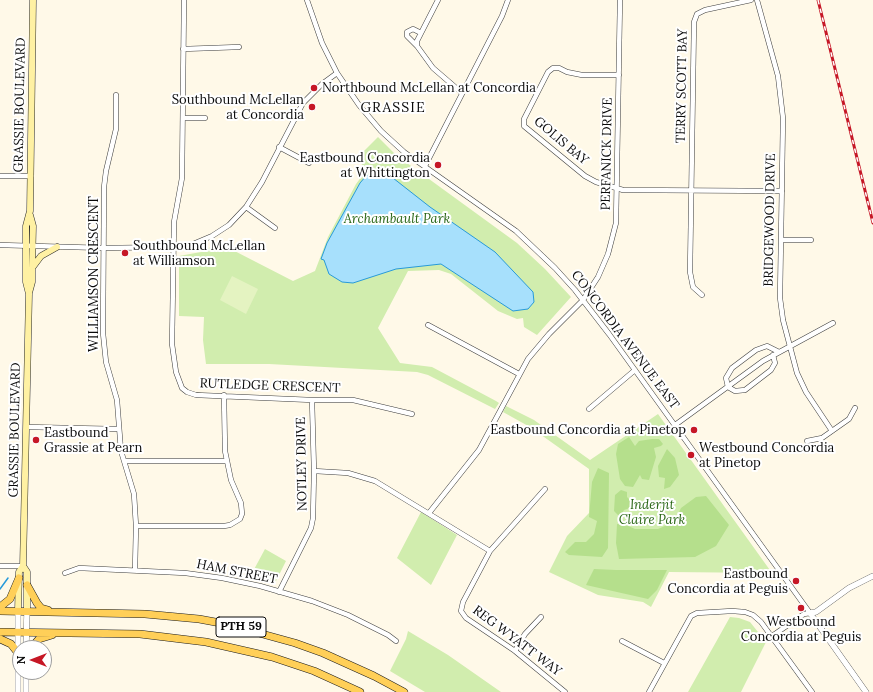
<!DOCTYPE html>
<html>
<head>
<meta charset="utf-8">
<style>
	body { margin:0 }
	#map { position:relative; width:873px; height:692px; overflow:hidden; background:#fff9e8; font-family:Lora,serif }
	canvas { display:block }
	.north { position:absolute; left:12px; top:640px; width:40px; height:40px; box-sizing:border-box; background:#fff; border:1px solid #9d9d9d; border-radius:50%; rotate:270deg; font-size:11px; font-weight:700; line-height:16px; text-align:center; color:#0a0a0a }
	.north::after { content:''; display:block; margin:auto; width:14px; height:18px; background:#c61726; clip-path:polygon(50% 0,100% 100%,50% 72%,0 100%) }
</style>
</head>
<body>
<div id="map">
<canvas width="873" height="692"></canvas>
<div class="north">N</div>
</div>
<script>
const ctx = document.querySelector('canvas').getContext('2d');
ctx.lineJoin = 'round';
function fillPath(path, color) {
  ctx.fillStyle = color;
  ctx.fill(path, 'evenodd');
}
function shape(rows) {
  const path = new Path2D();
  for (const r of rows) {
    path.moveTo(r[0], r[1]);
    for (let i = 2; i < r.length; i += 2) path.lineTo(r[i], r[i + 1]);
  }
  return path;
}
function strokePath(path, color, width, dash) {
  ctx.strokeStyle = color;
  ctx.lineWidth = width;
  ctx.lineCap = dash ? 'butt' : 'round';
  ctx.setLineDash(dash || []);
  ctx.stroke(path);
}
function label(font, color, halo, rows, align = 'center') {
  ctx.font = font + ' Lora,serif';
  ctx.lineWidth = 4;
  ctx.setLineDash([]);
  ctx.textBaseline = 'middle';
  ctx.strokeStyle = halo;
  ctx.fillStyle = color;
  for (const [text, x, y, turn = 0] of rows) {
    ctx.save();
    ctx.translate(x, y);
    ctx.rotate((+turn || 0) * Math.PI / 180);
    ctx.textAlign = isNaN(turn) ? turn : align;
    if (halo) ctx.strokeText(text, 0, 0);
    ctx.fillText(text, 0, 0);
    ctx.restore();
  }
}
const green = shape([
	[378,137,396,155,517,243,545,269,571,297,537,335,524,327,523,318,517,319,498,311,451,274,439,270,408,271,378,328,400,363,432,367,496,401,499,403,495,409,428,375,417,372,269,364,206,364,203,340,204,317,179,316,179,256,201,252,219,243,293,281,315,271,328,237,356,184,367,169,356,159],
	[506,406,534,420,590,460,658,414,772,573,669,572,651,607,643,602,598,595,549,572,567,536,589,513,589,469,530,427,503,412],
	[421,512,457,535,431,585,397,558],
	[265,549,286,561,276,581,251,575],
	[730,617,739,618,750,622,766,642,741,692,688,692],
	[408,631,448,655,501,692,425,692,390,671,406,639]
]);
const forest = shape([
	[629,437,635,446,639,441,652,439,659,439,663,444,661,446,654,448,656,457,649,480,642,479,640,475,633,487,625,486,620,479,616,454,618,444],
	[667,449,675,458,679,475,670,487,664,489,665,478,659,477,658,466],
	[598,468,609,473,608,548,602,557,569,555,565,552,575,542,586,542,594,534,597,521,589,517,592,482],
	[621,490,627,492,627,497,636,506,624,510,620,517,614,511,615,495],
	[706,496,729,525,716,546,695,557,619,559,616,543,617,524,626,525,635,529,658,529,674,522,681,508,696,497],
	[594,569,616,570,667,570,657,590,648,599,586,585]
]);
const pitch = shape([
	[232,276,258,289,246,314,220,300]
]);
const water = shape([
	[380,173,393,178,430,207,495,252,533,292,534,302,528,309,513,311,441,264,396,269,353,283,342,282,329,274,324,260,321,259,327,243,360,183,366,176,380,173]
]);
const stream = shape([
	[0,589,8,578]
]);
const minor = shape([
	[184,0,182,178,174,222,172,344,176,372,182,388,187,392,196,395,312,400,353,400,412,414],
	[307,0,322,43,337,73,359,105,381,131,404,152,516,231,555,268,575,290,609,334,810,613,804,614,772,636],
	[438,0,417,41,417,46,433,68,462,93],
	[757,0,778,76,783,118,780,298,783,320,797,373,806,392,832,431],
	[417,46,407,36,407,32,413,29,421,33],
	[183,49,239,47],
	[619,75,582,75,567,72,559,68,553,68,548,72,524,119,524,126,585,176,596,182,623,190,782,191],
	[116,95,116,129,106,171,104,187,103,333,106,362,117,400,121,451,134,494,136,526,135,570],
	[183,118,205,118],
	[279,147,309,163],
	[425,166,502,16,508,0],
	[0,176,31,176],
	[246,207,275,228],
	[781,240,811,240],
	[0,245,104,248,174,247,193,244,212,236,229,225,246,207,262,182,303,103,322,84,337,73],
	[702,295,693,287,690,272,694,22,697,14,705,10,751,0],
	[428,325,519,374],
	[773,355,775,363,771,370,745,390,735,391,728,387,726,378,732,368,756,350,767,346,779,352],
	[589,409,635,370],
	[675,425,763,361,833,323],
	[27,427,118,429],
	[807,441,822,438,849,419,855,408],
	[125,461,226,461],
	[314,471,348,473,375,481,490,551],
	[545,489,490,551,463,602,461,611,466,618,515,651,565,692],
	[429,513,479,450,528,359,549,334,583,300,598,277,608,254,616,223,620,0],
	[136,526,224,526,230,525,240,519,242,514,241,503,231,480,225,451,224,395],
	[0,566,23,566],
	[65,573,79,568,185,573,222,578,260,586,312,601,348,615,388,635,396,641],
	[279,592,311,528,313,518,314,471,312,400],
	[622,641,664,663],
	[515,651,525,634,541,617],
	[649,692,691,616,697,613,732,611,745,612,753,615,761,622,812,692]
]);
const tertiary = shape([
	[18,611,18,692],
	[26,648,27,611],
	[26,692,26,672],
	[866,692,810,613,816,612,849,588,873,576]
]);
const secondary = shape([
	[32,268,41,256,57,247],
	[29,293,32,282,32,268,33,226,30,215],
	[23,566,27,572,27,611],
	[18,611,19,572,23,566,29,294,26,282,26,226,30,211,33,0]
]);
const primary = shape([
	[27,585,37,603,41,608,48,610],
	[0,607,10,599,19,578],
	[0,611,145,614,199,619,226,624,295,643,323,653,374,676,404,692],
	[0,632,140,634,206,642,272,657,314,671,360,692],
	[0,639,11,644,18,653],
	[31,648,39,639,52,635]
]);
const rail = shape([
	[818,0,873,223]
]);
const markers = [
	[314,88,4,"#c61726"],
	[312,107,4,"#c61726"],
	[438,165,4,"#c61726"],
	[125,253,4,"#c61726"],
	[694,430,4,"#c61726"],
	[36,440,4,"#c61726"],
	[691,455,4,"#c61726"],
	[796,581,4,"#c61726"],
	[801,608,4,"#c61726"]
];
const shields = [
	[241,627,50]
];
const shieldNames = [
	["PTH 59",241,627]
];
const streetNames = [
	["TERRY SCOTT BAY",682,86,-89],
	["GRASSIE BOULEVARD",20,105,-89],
	["GOLIS BAY",561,141,40],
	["PERFANICK DRIVE",607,154,-89],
	["BRIDGEWOOD DRIVE",770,220,-89],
	["WILLIAMSON CRESCENT",94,274,-90],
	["CONCORDIA AVENUE EAST",625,340,53],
	["RUTLEDGE CRESCENT",270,386,2],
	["GRASSIE BOULEVARD",15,430,-89],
	["NOTLEY DRIVE",302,464,-91],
	["HAM STREET",237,572,11],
	["REG WYATT WAY",517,641,37]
];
const poiNames = [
	["Northbound McLellan at Concordia",322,88],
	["Southbound McLellan",304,100,"right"],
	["at Concordia",304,115,"right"],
	["Eastbound Concordia",430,158,"right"],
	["at Whittington",430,173,"right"],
	["Southbound McLellan",133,246],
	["at Williamson",133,261],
	["Eastbound Concordia at Pinetop",686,430,"right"],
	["Eastbound",44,433],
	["Grassie at Pearn",44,448],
	["Westbound Concordia",699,448],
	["at Pinetop",699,463],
	["Eastbound",788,574,"right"],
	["Concordia at Peguis",788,589,"right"],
	["Westbound",801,622,"center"],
	["Concordia at Peguis",801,637,"center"]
];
const parkNames = [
	["Archambault Park",397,219],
	["Inderjit",652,505],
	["Claire Park",652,520]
];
const neighbourhoodNames = [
	["GRASSIE",393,108]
];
fillPath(green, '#d1edae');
fillPath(forest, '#b5df8c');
fillPath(pitch, '#e4f3c1');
fillPath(water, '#a7e0fc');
strokePath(water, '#279ada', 1);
strokePath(stream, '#279ada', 1.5);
strokePath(minor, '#3d3d3d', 5.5);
strokePath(tertiary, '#3d3d3d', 6);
strokePath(secondary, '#2c2c2c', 7);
strokePath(primary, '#1b1b1b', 8);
strokePath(minor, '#fff', 4.5);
strokePath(tertiary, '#fff', 5.5);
strokePath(secondary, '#fff1a3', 6);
strokePath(primary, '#ffcf58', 7);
strokePath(rail, '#c61726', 3);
strokePath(rail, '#fff', 1.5, [4.5]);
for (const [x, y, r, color] of markers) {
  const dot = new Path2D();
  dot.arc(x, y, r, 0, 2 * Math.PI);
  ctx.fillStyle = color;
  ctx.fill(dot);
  strokePath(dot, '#fff', 1.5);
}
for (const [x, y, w] of shields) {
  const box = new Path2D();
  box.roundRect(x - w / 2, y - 10, w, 20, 3);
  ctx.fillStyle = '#fff';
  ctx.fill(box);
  strokePath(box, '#0a0a0a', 1);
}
label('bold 12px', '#0a0a0a', null, shieldNames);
label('13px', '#0a0a0a', '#fff', streetNames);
label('13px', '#0a0a0a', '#fff', poiNames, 'left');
label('italic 13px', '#2a6716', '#fff', parkNames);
ctx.letterSpacing = '1px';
label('14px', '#0a0a0a', '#fff', neighbourhoodNames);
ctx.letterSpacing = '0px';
</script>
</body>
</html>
